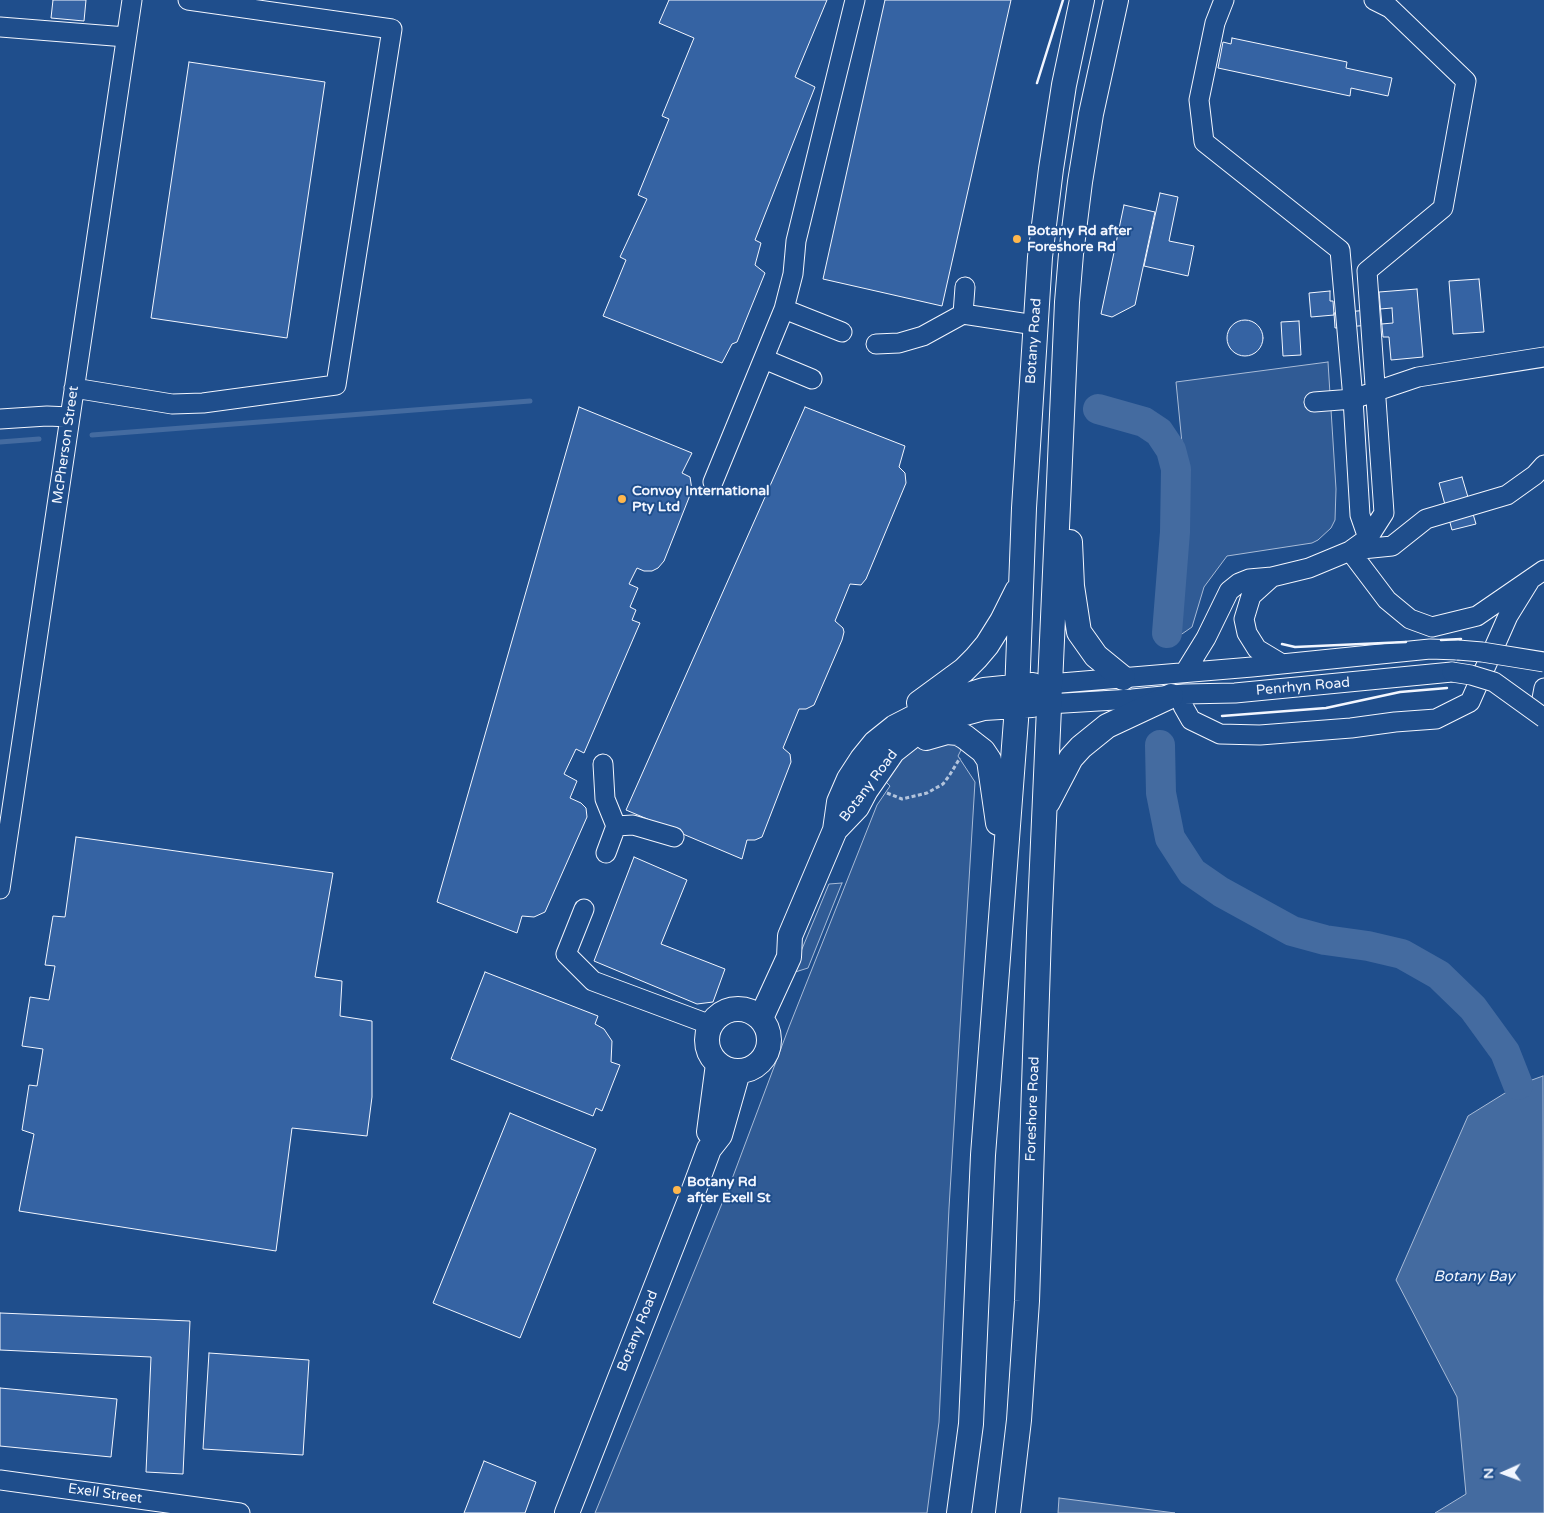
<!DOCTYPE html>
<html>
<head>
<meta charset="utf-8">
<style>
	body { margin:0 }
	#map { position:relative; width:1544px; height:1513px; overflow:hidden; background:#1f4e8c; font-family:"Varela Round",sans-serif }
	canvas { display:block }
	.north { position:absolute; left:1479px; top:1448px; width:50px; height:50px; -webkit-text-stroke:4px #1f4e8c; paint-order:stroke; rotate:268deg; font-size:14px; font-weight:700; line-height:20px; text-align:center; color:#f2f6ff }
	.north::after { content:''; display:block; margin:auto; width:18px; height:22px; background:#f2f6ff; clip-path:polygon(50% 0,100% 100%,50% 72%,0 100%) }
</style>
</head>
<body>
<div id="map">
<canvas width="1544" height="1513"></canvas>
<div class="north">N</div>
</div>
<script>
const ctx = document.querySelector('canvas').getContext('2d');
ctx.lineJoin = 'round';
function fillPath(path, color) {
  ctx.fillStyle = color;
  ctx.fill(path, 'evenodd');
}
function shape(rows) {
  const path = new Path2D();
  for (const r of rows) {
    if (r.length === 3) {
      path.moveTo(r[0] + r[2], r[1]);
      path.arc(r[0], r[1], r[2], 0, 2 * Math.PI);
      continue;
    }
    path.moveTo(r[0], r[1]);
    for (let i = 2; i < r.length; i += 2) path.lineTo(r[i], r[i + 1]);
  }
  return path;
}
function strokePath(path, color, width, dash) {
  ctx.strokeStyle = color;
  ctx.lineWidth = width;
  ctx.lineCap = dash ? 'butt' : 'round';
  ctx.setLineDash(dash || []);
  ctx.stroke(path);
}
function label(font, color, halo, rows, align = 'center') {
  ctx.font = font + ' "Varela Round",sans-serif';
  ctx.lineWidth = 4;
  ctx.setLineDash([]);
  ctx.textBaseline = 'middle';
  ctx.strokeStyle = halo;
  ctx.fillStyle = color;
  for (const [text, x, y, turn = 0] of rows) {
    ctx.save();
    ctx.translate(x, y);
    ctx.rotate((+turn || 0) * Math.PI / 180);
    ctx.textAlign = isNaN(turn) ? turn : align;
    if (halo) ctx.strokeText(text, 0, 0);
    ctx.fillText(text, 0, 0);
    ctx.restore();
  }
}
const built = shape([
	[1328,362,1336,489,1335,520,1331,528,1318,540,1312,543,1227,556,1204,587,1192,627,1179,636,1185,474,1176,382,1328,362],
	[958,742,961,750,958,756,975,782,949,1208,939,1422,927,1513,595,1513,732,1179,789,1027,877,805,890,786,883,779,891,768,910,750,924,744,958,742],
	[842,883,808,968,792,973,829,884,842,883]
]);
const water = shape([
	[1543,1076,1544,1513,1435,1513,1466,1494,1457,1397,1396,1280,1468,1116,1518,1085,1543,1076],
	[1059,1498,1175,1513,1058,1513,1059,1498]
]);
const stream = shape([
	[92,435,530,401],
	[0,442,39,439]
]);
const river = shape([
	[1098,409,1144,422,1159,432,1171,450,1176,469,1175,532,1167,633],
	[1160,745,1161,793,1170,838,1192,872,1221,892,1292,931,1325,940,1368,946,1402,954,1439,975,1473,1008,1505,1052,1518,1085]
]);
const building = shape([
	[53,0,86,0,84,21,51,18,53,0],
	[669,0,827,0,795,77,815,87,755,240,761,243,755,265,765,273,737,342,732,344,722,363,603,316,626,260,620,257,647,199,638,195,669,119,662,116,694,38,659,23,669,0],
	[885,0,1011,0,942,306,823,279,885,0],
	[1232,38,1347,62,1346,68,1392,78,1388,96,1351,88,1350,96,1218,68,1223,42,1231,44,1232,38],
	[189,62,325,82,287,338,151,318,189,62],
	[1160,193,1178,197,1169,241,1194,246,1188,276,1144,266,1160,193],
	[1124,205,1155,212,1135,305,1112,317,1101,314,1124,205],
	[1479,279,1484,332,1453,334,1449,281,1479,279],
	[1417,289,1423,357,1391,360,1389,337,1383,337,1379,292,1417,289],
	[1330,291,1330,301,1333,301,1334,315,1311,317,1309,293,1330,291],
	[1392,308,1393,323,1335,328,1334,313,1392,308],
	[1245,338,18],
	[1299,321,1301,355,1283,356,1281,322,1299,321],
	[579,407,692,453,682,473,690,477,692,490,664,561,658,568,652,571,644,571,637,568,629,584,638,588,630,607,636,610,632,620,640,623,584,753,576,749,564,774,577,781,570,798,581,803,586,808,587,817,545,912,534,917,522,916,517,933,437,902,579,407],
	[805,407,905,446,899,467,905,473,906,483,866,579,861,585,850,584,835,621,843,628,844,632,842,640,814,705,806,709,799,709,783,748,790,754,791,762,762,837,755,840,747,840,742,859,626,810,805,407],
	[1462,477,1476,524,1452,530,1439,483,1462,477],
	[76,837,333,873,315,977,342,981,340,1016,372,1021,372,1097,367,1136,292,1128,276,1251,19,1211,34,1134,22,1130,29,1085,37,1086,43,1049,22,1046,30,997,49,1000,55,966,45,965,53,916,65,917,76,837],
	[634,857,687,880,661,944,725,969,713,1002,697,1004,594,961,634,857],
	[485,972,598,1016,595,1024,604,1029,612,1041,611,1062,620,1065,602,1111,596,1108,593,1116,451,1059,485,972],
	[510,1113,596,1149,520,1338,433,1303,510,1113],
	[0,1313,190,1321,183,1474,146,1472,151,1357,0,1350,0,1313],
	[209,1353,309,1360,303,1455,203,1449,209,1353],
	[0,1388,117,1399,111,1457,0,1446,0,1388],
	[484,1461,536,1482,525,1513,464,1513,484,1461]
]);
const path = shape([
	[887,793,902,799,927,793,943,784,949,776,960,758]
]);
const minor = shape([
	[1224,0,1215,23,1199,100,1204,142,1340,250,1353,399,1360,515,1368,538],
	[0,27,126,37],
	[784,309,842,332],
	[963,314,1035,325],
	[876,344,899,343,923,336,963,314,965,287],
	[764,359,812,379],
	[74,388,172,404,203,403,336,385,392,29,188,0],
	[1314,402,1353,399,1418,377,1544,357],
	[0,419,47,416,70,417],
	[713,482,784,309,793,274,796,241,855,0],
	[1352,550,1392,546,1426,519,1507,495,1535,475,1544,465],
	[1350,551,1387,600,1410,619,1432,627,1477,616,1544,570],
	[1272,577,1251,596,1244,619,1247,633,1257,649,1282,664],
	[1185,672,1206,638,1229,591,1239,583,1249,579,1272,577,1309,568,1350,551,1368,538,1384,513,1367,271,1443,208,1466,81,1390,8,1374,0],
	[1049,684,1252,667,1430,649,1458,650],
	[1544,688,1541,704,1544,714],
	[1184,694,1183,706,1191,720,1220,734,1260,735,1351,728,1395,722,1436,719,1470,702,1508,616,1529,582],
	[1048,704,1132,699,1184,694,1235,693,1452,672],
	[603,764,605,799,616,826,606,853],
	[616,826,633,825,674,837],
	[0,889,132,0],
	[584,909,566,954,593,981,711,1025],
	[0,1480,240,1513]
]);
const major = shape([
	[1070,542,1072,586,1079,632,1096,656,1123,678],
	[919,703,964,670,976,658,987,645,1002,621,1017,591],
	[926,738,947,732,958,733,965,737,983,751,989,760,998,823],
	[1048,802,1071,758,1081,747,1107,726,1171,696],
	[835,830,857,807,866,790,893,751,912,736,962,714,984,708,1032,705],
	[738,1040,31],
	[761,1018,789,957,790,936,835,830,839,802,849,779,862,759,875,743,895,727,942,703,984,690,1033,685],
	[709,1132,718,1064],
	[567,1513,692,1195,709,1149,720,1135,738,1072],
	[959,1513,971,1424,983,1155,1016,720,1024,508,1040,257,1051,169,1064,85,1082,0],
	[1008,1513,1019,1420,1027,1301,1039,933,1067,302,1071,254,1080,182,1091,114,1116,0]
]);
const minorBridge = shape([
	[1458,650,1482,652,1544,662],
	[1452,672,1471,675,1494,682,1544,718]
]);
const wall = shape([
	[1037,83,1063,0],
	[1441,640,1461,639],
	[1282,644,1295,647,1406,642],
	[1222,716,1326,708,1400,692,1447,688]
]);
const markers = [
	[1017,239,5,"#ffb74d"],
	[622,499,5,"#ffb74d"],
	[677,1190,5,"#ffb74d"]
];
const poiNames = [
	["Botany Rd after",1027,231],
	["Foreshore Rd",1027,247],
	["Convoy International",632,491],
	["Pty Ltd",632,507],
	["Botany Rd",687,1182],
	["after Exell St",687,1198]
];
const streetNames = [
	["Botany Road",1034,341,-86],
	["McPherson Street",66,445,-82],
	["Penrhyn Road",1303,687,-5],
	["Botany Road",869,786,-53],
	["Foreshore Road",1033,1109,-88],
	["Botany Road",638,1331,-68],
	["Exell Street",105,1494,8]
];
const waterNames = [
	["Botany Bay",1474,1277]
];
fillPath(built, '#305b95');
strokePath(built, '#a8bbd7', 1);
fillPath(water, '#446ba0');
strokePath(water, '#a8bbd7', 1);
strokePath(stream, '#446ba0', 5);
strokePath(river, '#446ba0', 30);
fillPath(building, '#3563a3');
strokePath(building, '#f2f6ff', 1);
strokePath(minor, '#f2f6ff', 21);
strokePath(major, '#f2f6ff', 26);
strokePath(path, '#b3c4dc', 3, [4, 2.5]);
strokePath(minor, '#1f4e8c', 19);
strokePath(major, '#1f4e8c', 24);
strokePath(minorBridge, '#f2f6ff', 21, []);
strokePath(minorBridge, '#1f4e8c', 19);
strokePath(wall, '#f2f6ff', 2.5);
for (const [x, y, r, color] of markers) {
  const dot = new Path2D();
  dot.arc(x, y, r, 0, 2 * Math.PI);
  ctx.fillStyle = color;
  ctx.fill(dot);
  strokePath(dot, '#1f4e8c', 2);
}
label('bold 14px', '#f2f6ff', '#1f4e8c', poiNames, 'left');
label('14px', '#f2f6ff', '#1f4e8c', streetNames);
label('italic 15px', '#f2f6ff', '#1f4e8c', waterNames);
</script>
</body>
</html>
